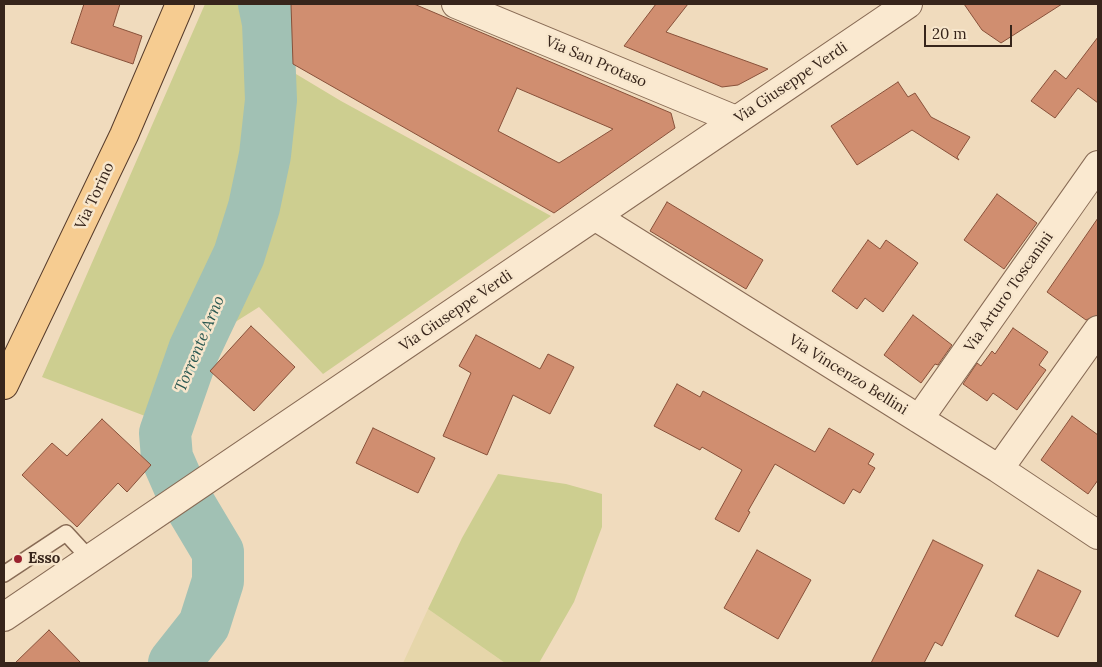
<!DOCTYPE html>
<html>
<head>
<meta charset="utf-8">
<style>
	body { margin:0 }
	#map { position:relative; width:1102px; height:667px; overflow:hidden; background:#f0dbbd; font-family:Lora,serif }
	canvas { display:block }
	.frame { position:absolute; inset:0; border:5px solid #37251b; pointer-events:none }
	.scale { position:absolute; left:924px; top:25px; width:88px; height:22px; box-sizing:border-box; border:2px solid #37251b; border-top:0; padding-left:6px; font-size:15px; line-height:18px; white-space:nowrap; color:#37251b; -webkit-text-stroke:4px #f7e6cc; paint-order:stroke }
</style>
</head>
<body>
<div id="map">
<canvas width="1102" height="667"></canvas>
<div class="frame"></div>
<div class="scale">20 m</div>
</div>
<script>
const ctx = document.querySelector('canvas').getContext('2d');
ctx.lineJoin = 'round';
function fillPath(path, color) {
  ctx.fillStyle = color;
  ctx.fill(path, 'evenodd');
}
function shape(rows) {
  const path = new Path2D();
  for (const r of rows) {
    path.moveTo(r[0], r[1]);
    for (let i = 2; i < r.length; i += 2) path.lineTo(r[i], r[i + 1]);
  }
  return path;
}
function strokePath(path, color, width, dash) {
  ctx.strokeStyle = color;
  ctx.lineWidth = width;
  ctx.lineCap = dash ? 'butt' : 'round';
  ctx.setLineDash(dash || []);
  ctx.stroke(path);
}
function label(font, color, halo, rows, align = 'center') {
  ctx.font = font + ' Lora,serif';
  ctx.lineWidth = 5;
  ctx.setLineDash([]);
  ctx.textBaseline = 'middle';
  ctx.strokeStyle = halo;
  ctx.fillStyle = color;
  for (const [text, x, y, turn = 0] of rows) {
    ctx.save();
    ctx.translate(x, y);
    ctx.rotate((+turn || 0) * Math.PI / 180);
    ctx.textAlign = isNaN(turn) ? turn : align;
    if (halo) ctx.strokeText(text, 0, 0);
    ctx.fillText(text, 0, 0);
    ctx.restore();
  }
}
const farmland = shape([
	[428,609,505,663,403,663]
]);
const green = shape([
	[205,4,278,4,281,65,341,101,551,216,323,374,259,307,221,331,196,318,153,419,42,377],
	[498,474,566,484,602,494,602,527,574,602,539,663,505,663,428,609,462,538]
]);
const river = shape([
	[174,663,204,625,218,581,218,552,181,490,167,458,165,433,194,350,239,255,254,207,265,155,271,100,268,23,264,4]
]);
const building = shape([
	[84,4,120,4,113,26,142,36,133,64,71,43,84,4],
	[291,4,414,4,671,113,675,128,554,213,293,64,291,4],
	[517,88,613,129,559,163,498,131,517,88],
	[656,4,688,4,666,32,768,69,738,85,722,87,624,46,656,4],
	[964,4,1062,4,1001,43,982,30,964,4],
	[1098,37,1098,103,1078,88,1055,118,1031,101,1055,70,1066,79,1098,37],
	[898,82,908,97,915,93,931,117,970,137,957,157,959,160,912,130,857,165,831,126,898,82],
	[997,194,1037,223,1004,269,964,240,997,194],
	[667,202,763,260,746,289,650,231,667,202],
	[1098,218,1098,315,1086,320,1047,292,1098,218],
	[868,240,880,249,886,240,918,263,883,312,865,298,857,309,832,291,868,240],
	[913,315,952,345,938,365,935,364,921,383,884,355,913,315],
	[251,326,295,367,254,411,210,371,251,326],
	[1013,328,1048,352,1039,365,1046,370,1017,410,993,393,987,401,963,384,977,363,981,366,992,351,995,354,1013,328],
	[476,335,540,369,548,354,574,367,550,414,513,395,487,455,443,436,471,373,459,366,476,335],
	[677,384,700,397,703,391,815,452,829,428,874,454,868,464,875,468,860,493,853,489,844,504,775,464,748,511,750,512,739,532,715,519,742,470,702,447,700,450,654,426,677,384],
	[1072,416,1098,435,1098,480,1088,494,1041,460,1072,416],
	[102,419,151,465,127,492,118,483,77,527,22,475,52,443,67,456,102,419],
	[373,428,435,458,418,493,356,463,373,428],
	[933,540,983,565,942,646,935,642,924,663,871,663,933,540],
	[757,550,811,580,778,639,724,608,757,550],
	[1038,570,1081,591,1058,637,1015,616,1038,570],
	[49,630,81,663,15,663,49,630]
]);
const service = shape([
	[4,574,66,533,89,558]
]);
const minor = shape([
	[456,4,736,120],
	[596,217,999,469,1098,535],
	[919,419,1098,165],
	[999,469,1098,330]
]);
const tertiary = shape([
	[4,617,908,4]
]);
const primary = shape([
	[4,385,124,135,180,4]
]);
const markers = [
	[18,559,5,"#9a222f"]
];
const streetNames = [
	["Via San Protaso",596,62,23],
	["Via Giuseppe Verdi",791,83,-34],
	["Via Torino",95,196,-65],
	["Via Arturo Toscanini",1009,292,-55],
	["Via Giuseppe Verdi",456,311,-34],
	["Via Vincenzo Bellini",848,375,32]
];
const poiNames = [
	["Esso",28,559]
];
const waterNames = [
	["Torrente Arno",200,344,-67]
];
fillPath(farmland, '#e6d6aa');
fillPath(green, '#cdce90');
strokePath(river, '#a1c1b4', 52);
fillPath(building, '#d08e70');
strokePath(building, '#88513a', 1);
strokePath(service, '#886b55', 18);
strokePath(minor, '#886b55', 30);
strokePath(tertiary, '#886b55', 30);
strokePath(primary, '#553a2a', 30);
strokePath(service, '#fae9d0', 15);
strokePath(minor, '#fae9d0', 28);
strokePath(tertiary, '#fae9d0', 28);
strokePath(primary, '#f6cc91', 28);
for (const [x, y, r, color] of markers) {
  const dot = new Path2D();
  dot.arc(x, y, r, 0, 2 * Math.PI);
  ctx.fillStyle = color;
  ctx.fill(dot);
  strokePath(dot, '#f7e6cc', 2);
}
label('15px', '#37251b', '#f7e6cc', streetNames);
label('bold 15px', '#37251b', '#f7e6cc', poiNames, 'left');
label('italic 16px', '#295750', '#f7e6cc', waterNames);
</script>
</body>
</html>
